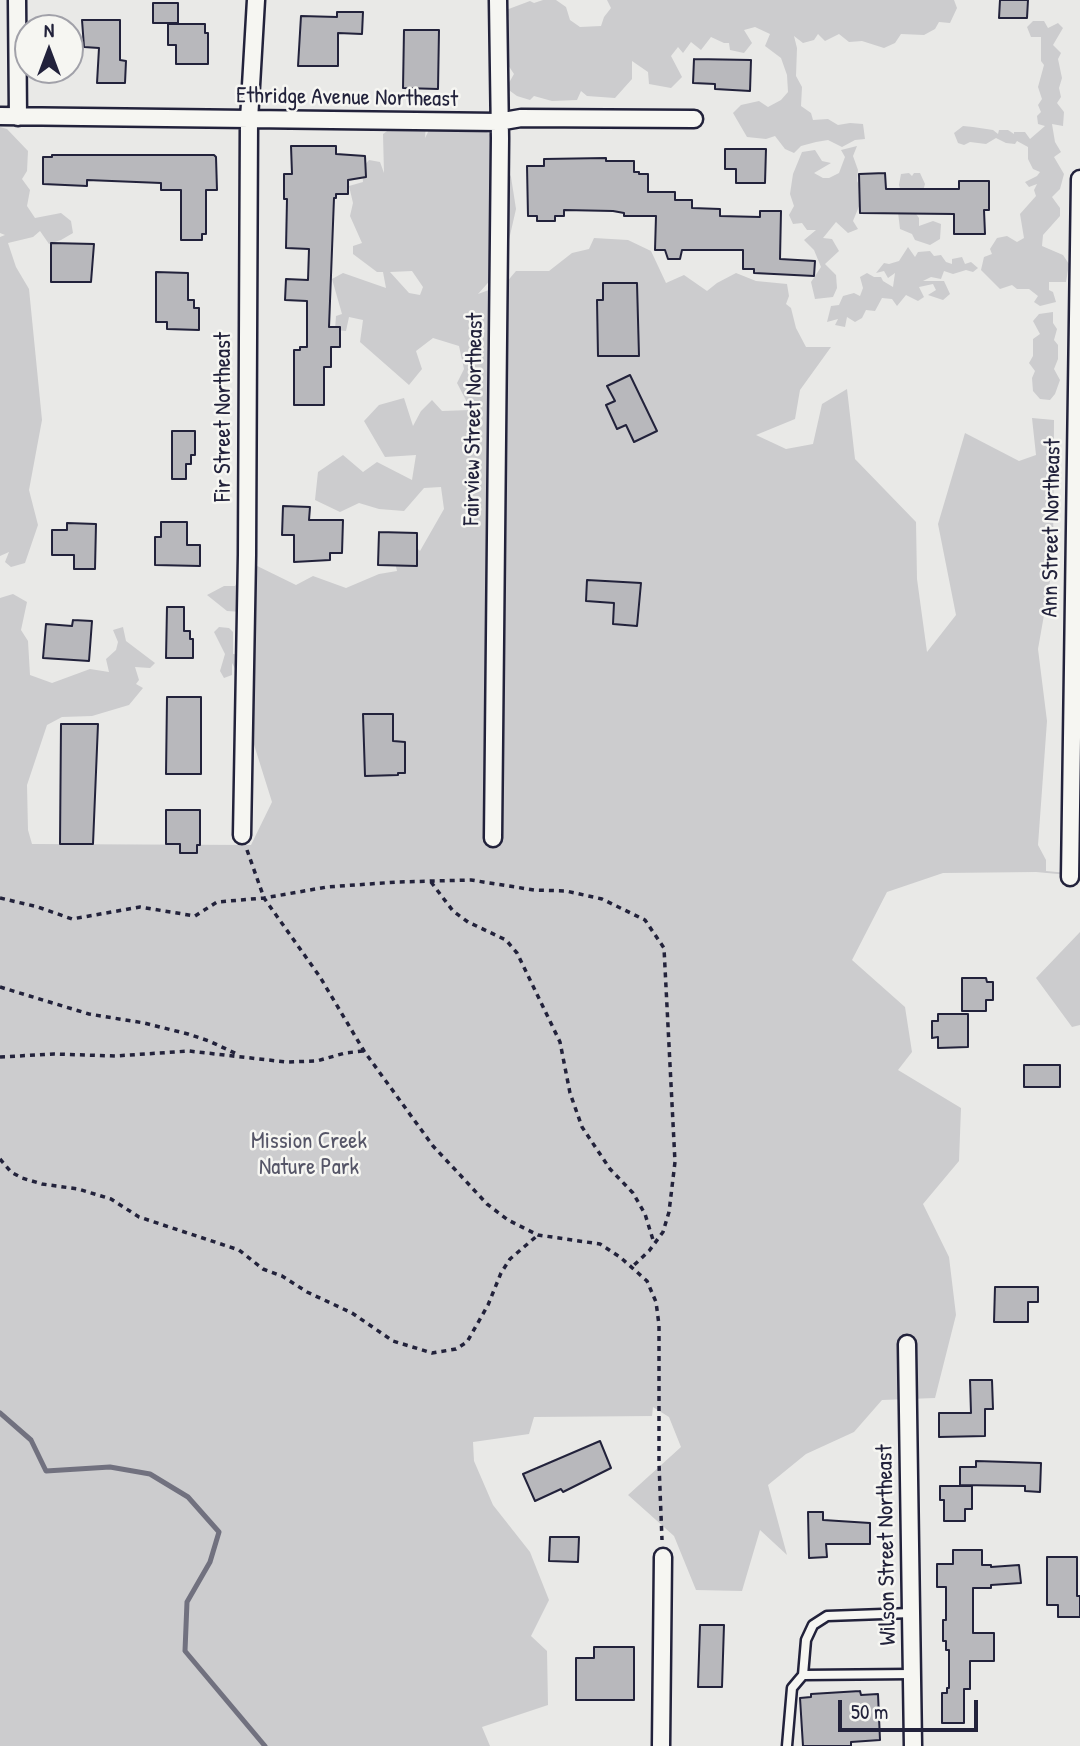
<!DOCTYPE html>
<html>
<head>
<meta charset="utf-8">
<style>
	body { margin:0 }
	#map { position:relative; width:1080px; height:1746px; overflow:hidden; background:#e9e9e7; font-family:"Patrick Hand",sans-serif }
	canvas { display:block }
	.north { position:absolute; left:14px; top:14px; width:70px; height:70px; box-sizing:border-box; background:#f6f6f2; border:2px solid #a1a1a9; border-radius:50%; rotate:0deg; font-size:19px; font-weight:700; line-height:28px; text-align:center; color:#22223b }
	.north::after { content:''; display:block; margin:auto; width:24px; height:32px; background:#22223b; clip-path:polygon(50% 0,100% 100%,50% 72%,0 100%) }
	.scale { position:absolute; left:838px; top:1700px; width:140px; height:32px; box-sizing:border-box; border:4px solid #22223b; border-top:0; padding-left:9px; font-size:21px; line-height:24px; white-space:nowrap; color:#22223b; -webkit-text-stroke:5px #f6f6f2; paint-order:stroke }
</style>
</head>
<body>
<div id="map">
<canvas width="1080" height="1746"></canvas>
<div class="north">N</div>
<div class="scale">50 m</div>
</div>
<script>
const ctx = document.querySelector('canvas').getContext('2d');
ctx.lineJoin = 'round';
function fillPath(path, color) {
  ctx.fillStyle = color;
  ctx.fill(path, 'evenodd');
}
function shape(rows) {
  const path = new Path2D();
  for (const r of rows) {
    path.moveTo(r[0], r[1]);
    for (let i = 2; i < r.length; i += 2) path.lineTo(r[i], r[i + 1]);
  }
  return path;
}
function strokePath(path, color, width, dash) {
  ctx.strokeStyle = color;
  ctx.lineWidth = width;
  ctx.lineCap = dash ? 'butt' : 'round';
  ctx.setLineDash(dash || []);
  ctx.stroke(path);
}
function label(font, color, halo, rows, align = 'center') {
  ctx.font = font + ' "Patrick Hand",sans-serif';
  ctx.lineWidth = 5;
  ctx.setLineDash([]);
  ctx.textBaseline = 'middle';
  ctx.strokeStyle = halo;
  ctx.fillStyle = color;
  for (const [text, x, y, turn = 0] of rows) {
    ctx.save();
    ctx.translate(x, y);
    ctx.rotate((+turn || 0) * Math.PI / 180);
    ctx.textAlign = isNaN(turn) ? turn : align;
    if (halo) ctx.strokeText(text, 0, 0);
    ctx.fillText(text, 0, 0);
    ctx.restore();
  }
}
const green = shape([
	[543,0,556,0,566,7,570,20,580,27,601,26,604,17,611,8,607,0,954,0,957,8,950,23,939,22,935,29,924,35,901,34,895,43,884,48,862,41,849,42,839,34,825,41,818,34,814,40,803,43,794,36,797,48,796,76,802,87,801,106,811,113,813,120,828,119,838,125,850,123,863,124,865,139,855,140,842,147,828,140,816,142,801,146,794,153,785,149,775,136,766,139,747,137,733,113,741,105,759,101,768,107,781,100,788,92,787,75,781,58,765,46,770,34,755,27,744,30,752,43,744,53,730,50,729,43,724,43,711,37,701,50,691,42,683,53,678,47,671,56,682,77,671,88,649,84,648,72,632,61,632,79,615,98,587,96,581,91,577,100,552,101,534,96,530,100,517,96,506,88,514,74,508,65,494,55,489,42,509,19,506,10,530,1,534,3],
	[1033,21,1044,21,1048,28,1058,23,1063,28,1053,45,1061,53,1058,59,1062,78,1059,88,1061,97,1057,103,1064,112,1063,126,1052,124,1055,142,1061,152,1054,157,1064,174,1060,189,1052,197,1060,208,1060,216,1043,235,1042,246,1063,255,1069,264,1066,282,1049,282,1049,290,1053,292,1056,302,1040,306,1034,302,1038,296,1029,289,1017,289,1012,285,1000,289,981,270,984,257,992,254,990,249,997,238,1007,236,1017,242,1024,238,1020,214,1036,196,1034,190,1037,184,1029,187,1025,182,1037,176,1040,172,1033,169,1028,159,1028,147,1017,141,1015,144,1006,143,996,138,986,144,970,142,964,145,958,143,954,133,963,126,973,127,993,130,998,134,999,130,1008,130,1014,134,1014,132,1025,132,1030,139,1045,126,1038,124,1037,116,1041,112,1038,105,1042,99,1038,87,1044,65,1041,61,1041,37,1031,37,1027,27],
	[408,111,426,124,425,138,431,126,464,116,508,147,503,159,511,177,516,209,503,266,478,294,505,284,516,271,549,271,572,253,589,249,594,238,628,240,651,251,666,283,684,275,707,291,717,283,736,273,756,281,787,284,789,296,786,304,791,308,796,328,806,347,831,347,800,390,795,419,756,435,786,449,813,444,822,404,847,389,855,459,916,522,917,579,927,652,956,615,938,524,965,433,1019,461,1036,455,1032,418,1054,420,1053,564,1038,649,1047,721,1038,845,1046,860,1046,871,1068,873,1080,862,1080,876,1036,872,943,873,887,892,852,960,905,1007,912,1052,898,1070,961,1108,959,1161,923,1204,949,1257,956,1315,935,1398,882,1400,854,1432,806,1454,768,1485,787,1555,760,1530,742,1591,696,1590,674,1536,628,1495,681,1447,669,1417,653,1407,652,1416,534,1417,529,1434,473,1442,474,1461,493,1505,530,1552,549,1600,531,1636,547,1651,548,1705,482,1727,490,1746,0,1746,0,598,13,594,27,602,21,630,28,641,30,675,52,683,90,669,109,672,106,659,116,650,118,642,113,630,123,627,126,641,155,663,150,668,135,667,139,680,136,684,143,688,129,705,92,716,62,717,47,725,27,785,28,830,32,844,251,845,272,802,245,716,246,689,232,663,232,675,224,678,220,671,225,654,214,632,219,627,229,628,233,632,233,654,250,655,242,612,227,611,207,595,224,586,235,586,249,562,296,585,313,576,346,588,379,574,397,571,393,553,411,542,420,551,444,509,441,487,424,488,404,511,379,509,359,503,340,512,315,500,318,472,343,455,363,472,377,462,412,480,416,455,385,457,364,421,379,405,404,398,413,426,421,411,432,400,442,411,471,410,457,383,464,369,459,346,433,338,416,351,422,369,409,385,360,342,363,320,349,317,346,331,335,330,336,316,342,314,332,279,343,273,386,288,383,272,377,272,353,254,353,246,362,243,350,216,353,203,349,186,363,182,362,168,369,160,380,162,384,173,383,134,398,123],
	[412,271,423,287,420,295,409,293,390,272],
	[0,127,7,129,28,151,27,171,22,179,30,190,27,206,35,218,61,213,71,221,73,233,61,240,49,244,40,231,33,237,8,243,16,267,29,289,42,420,29,490,38,525,25,563,11,567,5,562,9,552,0,556,0,237,5,235,0,233],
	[857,146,853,156,858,170,857,181,864,194,853,221,858,229,848,233,836,222,823,238,832,239,839,251,825,264,836,275,837,288,833,297,815,299,811,282,821,267,814,250,804,240,816,230,807,230,802,223,793,224,789,215,794,206,790,194,793,174,802,152,815,150,822,161,831,163,814,173,823,178,829,178,839,173,845,157,841,150],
	[909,173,912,176,914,173,920,173,925,184,923,191,901,192,899,185,901,174],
	[914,211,919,218,919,226,933,221,941,224,940,239,930,245,915,240,912,234,900,229,898,212],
	[908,247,915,257,918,252,930,251,934,256,941,255,946,262,952,264,952,259,962,257,965,264,971,262,978,268,973,272,966,270,953,274,944,271,941,279,931,277,923,281,944,281,950,294,943,300,928,295,936,290,933,284,919,287,924,297,918,301,906,295,897,306,892,299,882,298,875,311,866,310,862,318,855,322,847,317,845,327,835,325,838,319,827,322,831,306,839,305,843,296,854,293,860,296,863,288,860,277,867,273,874,277,881,277,883,281,893,287,895,273,888,278,884,271,876,273,884,263,889,264,899,261],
	[1053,312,1053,323,1057,329,1054,340,1058,345,1058,359,1054,369,1060,380,1055,394,1050,400,1040,399,1033,391,1032,378,1035,371,1029,363,1033,356,1033,339,1040,334,1033,321,1039,314],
	[1080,932,1080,1025,1072,1027,1036,978]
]);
const stream = shape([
	[0,1413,31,1440,46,1471,110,1467,150,1474,188,1497,219,1532,210,1562,187,1602,185,1651,265,1746]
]);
const building = shape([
	[1000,0,1028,0,1027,18,999,18,1000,0],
	[153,3,178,3,178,23,153,23,153,3],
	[337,12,363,12,362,34,338,33,338,66,298,66,301,16,337,17,337,12],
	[82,20,120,20,120,60,126,61,125,83,97,83,99,48,84,47,82,20],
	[168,24,205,24,205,33,208,33,208,64,176,64,176,45,168,45,168,24],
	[404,30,439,30,438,89,403,88,404,30],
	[694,59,751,60,750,91,715,89,715,84,693,83,694,59],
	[291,146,336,146,336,154,365,156,366,177,348,180,348,194,336,194,336,198,334,198,329,327,340,327,340,347,331,347,331,367,324,367,324,405,294,405,294,350,300,350,300,347,307,347,307,301,285,300,286,279,308,280,309,249,286,248,287,199,284,199,284,174,292,174,291,146],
	[725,149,766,149,765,183,736,183,736,169,725,169,725,149],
	[52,155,214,155,216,157,217,190,206,190,206,234,202,234,202,240,181,240,181,190,161,190,161,183,87,180,87,186,43,184,43,157,52,157,52,155],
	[606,158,606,161,634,161,634,172,639,172,639,174,648,174,648,192,675,192,675,200,692,200,692,208,720,209,720,216,760,217,760,211,781,211,780,259,815,261,814,276,754,273,754,269,743,269,743,250,682,250,680,259,668,259,665,250,655,250,656,216,624,216,624,213,613,211,564,210,564,216,555,216,555,221,537,221,537,216,528,216,527,166,544,166,544,159,606,158],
	[885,173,886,189,959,189,959,181,989,181,989,210,984,210,985,234,954,234,954,214,860,213,859,174,885,173],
	[51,243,94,244,91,282,51,282,51,243],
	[156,272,188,273,188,300,194,300,194,308,199,308,199,330,167,329,167,322,156,322,156,272],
	[603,283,637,283,639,356,598,356,597,300,603,300,603,283],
	[630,375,657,431,634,442,626,425,617,429,606,405,615,401,607,386,630,375],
	[172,431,195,431,195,455,191,455,191,464,186,464,186,479,172,479,172,431],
	[283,506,310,507,309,520,343,520,342,553,330,553,330,560,294,562,294,535,282,535,283,506],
	[161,522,187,522,187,545,200,545,200,566,155,565,155,537,161,537,161,522],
	[67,523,96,524,95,569,74,569,74,555,52,555,52,530,67,530,67,523],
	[379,532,417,533,417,566,378,565,379,532],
	[587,580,641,583,637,626,613,624,614,603,586,601,587,580],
	[167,607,184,607,184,631,190,631,190,639,193,639,193,658,166,658,167,607],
	[73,620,92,621,89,661,43,658,46,624,72,626,73,620],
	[167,697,201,697,201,774,166,774,167,697],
	[363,714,393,714,393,741,405,742,405,773,398,773,398,775,365,776,363,714],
	[61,724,98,724,93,844,60,844,61,724],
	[166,810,200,810,200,845,197,845,197,853,180,853,180,844,166,844,166,810],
	[962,978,986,978,987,982,993,982,993,1000,986,1000,986,1011,962,1011,962,978],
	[938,1014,968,1014,968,1047,938,1048,938,1037,932,1038,932,1021,938,1021,938,1014],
	[1024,1065,1060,1065,1060,1087,1024,1087,1024,1065],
	[995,1287,1038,1287,1038,1302,1028,1302,1028,1322,994,1322,995,1287],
	[970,1380,992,1380,993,1409,985,1409,985,1436,939,1437,939,1413,971,1413,970,1380],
	[600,1441,611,1468,563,1492,561,1489,535,1501,523,1474,600,1441],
	[976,1461,1041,1463,1040,1492,1025,1491,1025,1486,960,1485,960,1467,976,1467,976,1461],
	[940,1486,972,1486,972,1509,965,1509,965,1521,944,1521,944,1500,940,1500,940,1486],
	[808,1512,823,1512,823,1520,870,1523,870,1544,826,1544,827,1557,809,1558,808,1512],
	[550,1537,579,1537,578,1562,549,1561,550,1537],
	[953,1550,982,1550,982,1565,991,1565,991,1567,1019,1565,1021,1583,991,1585,991,1588,973,1588,973,1633,994,1633,994,1661,970,1661,970,1689,964,1689,964,1723,942,1723,942,1693,947,1693,947,1688,949,1688,949,1650,946,1650,946,1641,943,1641,943,1620,946,1620,946,1587,937,1587,937,1564,953,1564,953,1550],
	[1047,1557,1077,1557,1077,1596,1080,1596,1080,1617,1058,1617,1058,1605,1047,1605,1047,1557],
	[700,1625,724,1625,722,1687,698,1687,700,1625],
	[594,1647,634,1647,634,1700,576,1700,576,1658,594,1658,594,1647],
	[860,1691,861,1695,878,1694,880,1740,851,1742,851,1746,803,1746,800,1698,811,1697,811,1694,860,1691]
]);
const path = shape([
	[247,850,264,898,320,977,364,1051,433,1146,462,1177,487,1204,508,1220,538,1235,600,1244,620,1257,647,1281,656,1302,659,1325,659,1464,662,1540],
	[431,882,453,911,468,922,506,940,517,953,560,1042,570,1093,582,1127,610,1169,633,1193,645,1214,654,1243],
	[0,898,38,907,72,919,140,907,195,916,217,902,264,898,327,887,397,882,471,880,534,890,566,891,602,899,645,920,664,948,675,1162,669,1212,663,1232,649,1251,632,1267],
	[0,987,89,1014,144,1023,188,1034,209,1041,239,1055],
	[0,1057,54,1054,115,1056,189,1051,286,1062,317,1061,345,1053,363,1051],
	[0,1159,11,1172,22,1178,42,1184,78,1189,111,1199,139,1217,239,1250,263,1269,282,1276,307,1292,352,1313,393,1341,432,1353,456,1349,467,1342,488,1305,501,1273,510,1259,538,1235]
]);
const lane = shape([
	[803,1675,806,1640,813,1625,827,1616,911,1613],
	[787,1746,792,1688,803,1675,912,1674]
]);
const street = shape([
	[17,0,18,117],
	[0,116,498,122,521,118,694,119],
	[242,835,247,555,249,120,256,0],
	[493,838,500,138,498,0],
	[1070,877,1080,179],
	[907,1344,913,1746],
	[661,1746,663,1557]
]);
const streetNames = [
	["Ethridge Avenue Northeast",347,98,1],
	["Fir Street Northeast",224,417,-90],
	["Fairview Street Northeast",474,419,-89],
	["Ann Street Northeast",1052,528,-89],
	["Wilson Street Northeast",887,1545,-91]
];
const parkNames = [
	["Mission Creek",309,1142],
	["Nature Park",309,1168]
];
fillPath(green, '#ccccce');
strokePath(stream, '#71717f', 5);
fillPath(building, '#b8b8bc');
strokePath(building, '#22223b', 2);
strokePath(lane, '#22223b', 13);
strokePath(street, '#22223b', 21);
strokePath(path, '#22223b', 3.5, [5, 5]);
strokePath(lane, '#f6f6f2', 8);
strokePath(street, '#f6f6f2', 16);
label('23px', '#22223b', '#f6f6f2', streetNames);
label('23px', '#555567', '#f6f6f2', parkNames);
</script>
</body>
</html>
